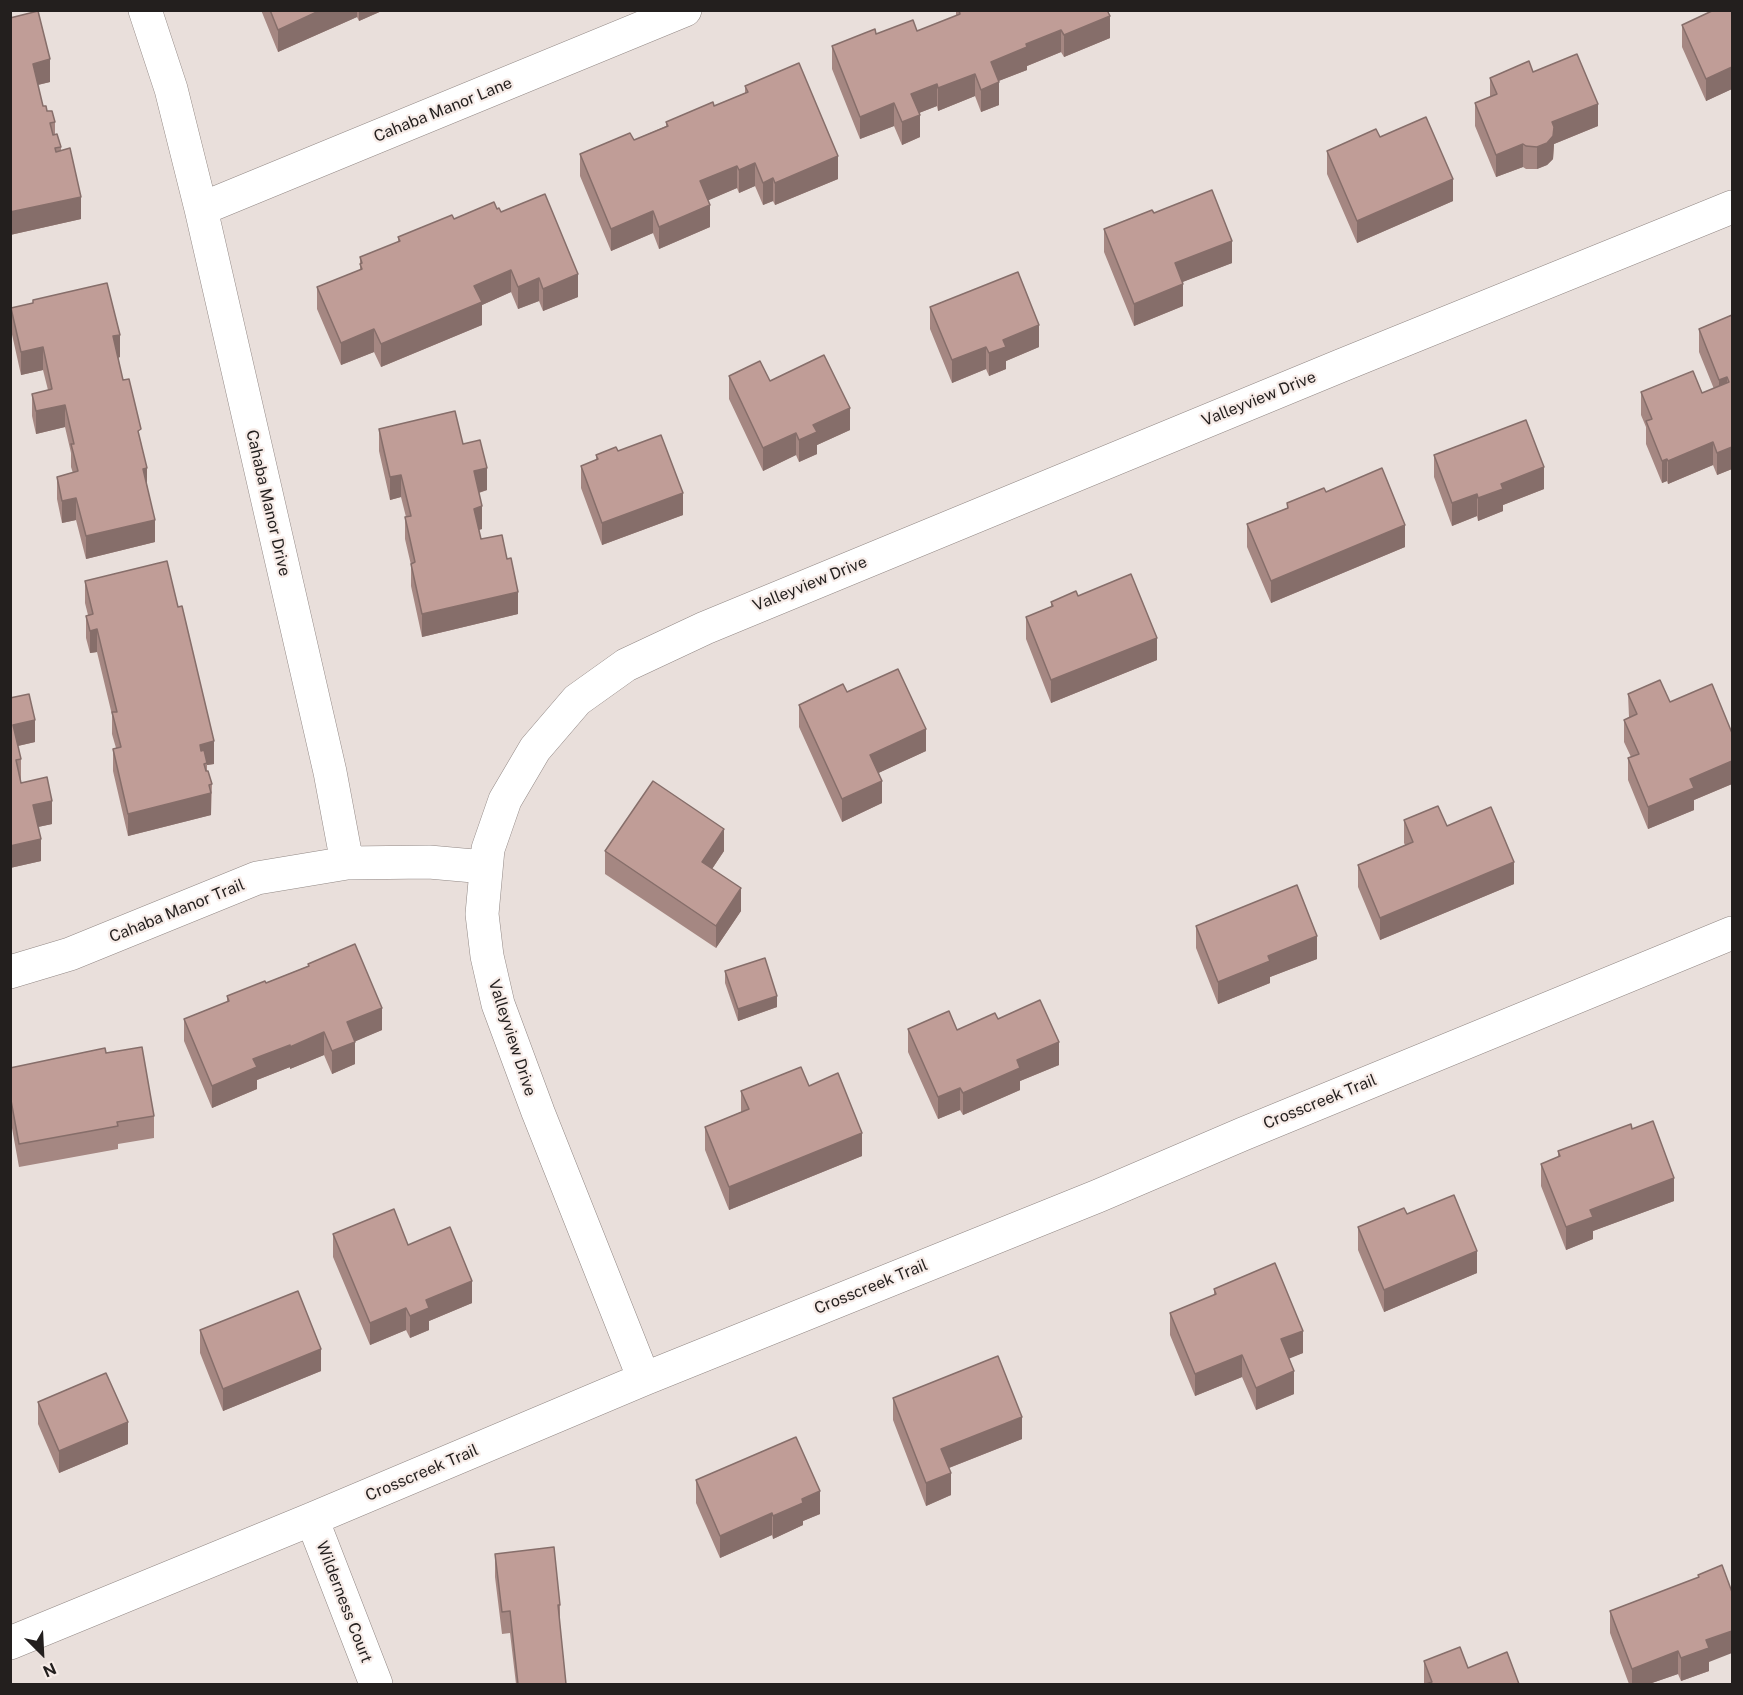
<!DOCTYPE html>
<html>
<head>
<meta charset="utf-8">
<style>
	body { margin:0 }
	#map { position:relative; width:1743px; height:1695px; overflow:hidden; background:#e9dfdb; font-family:"Public Sans",sans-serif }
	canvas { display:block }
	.frame { position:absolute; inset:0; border:12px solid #231f1e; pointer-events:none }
	.north { position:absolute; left:12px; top:1623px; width:60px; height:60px; -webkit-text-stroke:4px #f7ece8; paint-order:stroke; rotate:156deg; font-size:16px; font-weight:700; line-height:24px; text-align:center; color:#231f1e }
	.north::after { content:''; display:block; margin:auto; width:21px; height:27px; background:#231f1e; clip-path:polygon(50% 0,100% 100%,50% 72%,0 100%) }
</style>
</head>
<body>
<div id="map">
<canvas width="1743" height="1695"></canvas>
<div class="frame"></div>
<div class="north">N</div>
</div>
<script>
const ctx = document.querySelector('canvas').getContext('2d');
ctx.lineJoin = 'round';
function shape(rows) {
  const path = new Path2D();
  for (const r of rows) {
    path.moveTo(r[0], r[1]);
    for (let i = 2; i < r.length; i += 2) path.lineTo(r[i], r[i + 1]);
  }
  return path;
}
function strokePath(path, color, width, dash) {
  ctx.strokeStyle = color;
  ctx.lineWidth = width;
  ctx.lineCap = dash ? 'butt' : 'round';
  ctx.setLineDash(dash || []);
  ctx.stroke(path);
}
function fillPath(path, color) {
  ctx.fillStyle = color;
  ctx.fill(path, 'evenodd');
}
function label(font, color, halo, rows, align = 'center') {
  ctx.font = font + ' "Public Sans",sans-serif';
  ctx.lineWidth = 4.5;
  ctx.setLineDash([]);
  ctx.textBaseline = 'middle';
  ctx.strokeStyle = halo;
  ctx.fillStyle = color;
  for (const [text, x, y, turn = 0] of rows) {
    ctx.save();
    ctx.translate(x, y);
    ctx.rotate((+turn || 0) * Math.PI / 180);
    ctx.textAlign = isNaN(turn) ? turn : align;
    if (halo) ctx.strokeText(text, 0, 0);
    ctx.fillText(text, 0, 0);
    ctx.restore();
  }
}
const minor = shape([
	[145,10,171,89,201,209,330,772,347,863],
	[201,209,685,10],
	[10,972,70,954,257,878,347,863,429,862,485,867],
	[644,1379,538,1112,498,1004,487,956,482,914,488,849,505,800,535,749,577,700,626,665,705,628,1340,366,1732,207],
	[312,1519,376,1684],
	[10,1643,312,1519,644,1379,1098,1196,1243,1134,1732,933]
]);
const wall = shape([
	[261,10,384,10,359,21,357,17,278,52],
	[956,10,1107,10,1110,38,1064,57,1061,52,1027,66,1027,70,998,81,999,105,981,112,975,96,938,111,937,106,919,113,920,137,902,145,894,126,860,139,832,69,832,46,876,34,917,31,956,16],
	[1732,10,1732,89,1706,101,1682,47,1682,25],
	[10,18,50,82,38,85,43,106,55,122,55,134,61,147,61,151,81,219,10,235],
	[1533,72,1598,126,1554,144,1553,159,1547,165,1537,169,1526,169,1523,167,1496,177,1475,126,1475,103,1490,97,1490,78],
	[745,86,838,179,775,205,773,201,763,205,755,186,739,193,737,188,708,200,710,227,659,249,653,233,611,251,580,176,580,154,634,140,666,126,666,122,714,106,745,93],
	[1380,137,1453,201,1357,243,1327,174,1327,151],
	[497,209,578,297,543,311,539,301,518,309,511,292,482,305,482,325,381,367,374,352,341,365,317,309,317,287,360,270,360,257,398,242,398,237,454,219],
	[1154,213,1232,263,1182,282,1183,306,1134,326,1104,252,1104,229],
	[930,307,1039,347,1006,361,1006,369,989,376,986,369,952,383,930,329],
	[11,308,120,357,118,358,123,380,141,442,155,542,86,559,76,520,62,523,57,499,57,477,73,473,71,467,71,453,65,427,36,434,32,416,32,394,48,390,43,370,21,375,11,330],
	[1732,315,1732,469,1717,475,1713,465,1668,484,1667,481,1662,483,1646,444,1646,427,1641,415,1641,392,1702,393,1714,389,1699,352,1699,329],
	[729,376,770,381,850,430,817,445,817,454,799,462,796,455,763,471,729,399],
	[379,429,463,444,487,490,479,493,482,529,479,530,481,539,518,614,422,637,411,586,411,565,405,539,405,517,406,517,401,497,390,500,379,451],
	[618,451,683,515,602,545,581,488,581,466,596,460,596,455],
	[1434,455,1544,489,1503,505,1503,511,1478,521,1477,516,1452,526,1434,477],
	[1326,492,1405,547,1271,603,1247,547,1247,524,1287,508,1287,503],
	[85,581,214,764,207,765,207,771,212,784,211,815,128,836,113,771,113,749,116,748,112,734,112,715,97,652,90,653,86,638,86,616,88,615,85,603],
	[1078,596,1157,660,1051,703,1026,639,1026,617,1051,607,1051,602],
	[847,692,926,751,878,773,882,803,842,822,799,727,799,705],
	[1628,694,1670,702,1732,733,1732,784,1694,800,1694,810,1648,829,1628,780,1628,758,1631,757,1624,742,1624,720,1629,717],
	[10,698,35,742,18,746,21,759,21,783,52,824,38,827,41,861,10,868],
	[1404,820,1447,826,1514,884,1380,940,1358,887,1358,865,1405,845,1404,843],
	[605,851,724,851,712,869,741,911,716,948,605,874],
	[1196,926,1317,959,1270,977,1270,983,1218,1004,1196,948],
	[308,964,382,1030,355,1041,355,1064,332,1074,324,1055,290,1069,290,1067,257,1080,257,1089,212,1108,184,1041,184,1019,227,1002,227,996,266,983,308,966],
	[725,971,777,1007,738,1021,725,983],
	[998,1019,1059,1065,1020,1081,1020,1090,963,1115,960,1110,938,1119,908,1052,908,1029,957,1030],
	[106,1053,154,1116,154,1138,118,1144,118,1149,19,1167,10,1117,10,1068],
	[809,1086,862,1156,729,1210,705,1150,705,1127,741,1112,741,1091],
	[1632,1129,1674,1201,1593,1231,1593,1239,1566,1250,1541,1186,1541,1164,1558,1157,1558,1151],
	[1407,1214,1477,1273,1384,1312,1358,1250,1358,1227],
	[333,1234,408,1245,472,1303,429,1321,429,1330,410,1338,406,1330,370,1345,333,1257],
	[1214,1289,1303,1353,1289,1358,1294,1394,1256,1410,1242,1377,1195,1396,1170,1335,1170,1313,1214,1295],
	[200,1330,321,1371,223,1411,200,1353],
	[893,1398,1022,1439,949,1468,951,1495,926,1506,893,1420],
	[38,1402,128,1444,59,1473,38,1424],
	[696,1480,820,1514,803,1521,803,1525,773,1539,772,1535,720,1558,696,1503],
	[495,1554,560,1605,560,1627,566,1684,516,1684,510,1633,502,1634,495,1577],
	[1722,1565,1709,1662,1709,1671,1681,1681,1678,1674,1649,1684,1629,1684,1610,1633,1610,1611,1698,1578,1698,1575],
	[1424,1661,1519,1684,1424,1684]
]);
const shadedWall = shape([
	[321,10,357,10,357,17,278,52,278,30],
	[359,10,384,10,359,21],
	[1110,16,1110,38,1064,57,1064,35],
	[1061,30,1061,52,1027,66,1027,70,991,84,991,62,1026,44],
	[50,59,50,82,33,86,33,64],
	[1732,67,1732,89,1706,101,1706,79],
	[975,74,975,96,938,111,938,88],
	[999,82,999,105,981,112,981,90],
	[937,84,937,106,911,116,911,94],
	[894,103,894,126,860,139,860,117],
	[1598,104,1598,126,1554,144,1553,159,1547,165,1537,169,1537,147,1552,122],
	[920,115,920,137,902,145,902,122],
	[1523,144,1523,167,1496,177,1496,155],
	[838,156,838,179,775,205,775,183],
	[755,163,755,186,739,193,739,170],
	[737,166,737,188,700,204,700,181],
	[773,178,773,201,763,205,763,183],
	[1453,179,1453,201,1357,243,1357,221],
	[81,197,81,219,10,235,10,212],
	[710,205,710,227,659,249,659,227],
	[653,211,653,233,611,251,611,229],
	[1232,241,1232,263,1175,285,1175,263],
	[511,270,511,292,482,305,482,325,381,367,381,344,474,286],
	[578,274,578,297,543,311,543,289],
	[539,278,539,301,518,309,518,287],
	[1183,284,1183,306,1134,326,1134,304],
	[1039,325,1039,347,1006,361,1006,369,989,376,989,353,1003,340],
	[374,329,374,352,341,365,341,343],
	[120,335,120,357,113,359,113,336],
	[43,347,43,370,21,375,21,352],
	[986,347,986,369,952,383,952,360],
	[1727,377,1727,399,1719,402,1719,380],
	[65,405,65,427,36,434,36,411],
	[850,408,850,430,817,445,817,454,799,462,799,440,813,425],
	[796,433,796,455,763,471,763,448],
	[1713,442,1713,465,1668,484,1668,461],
	[1732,447,1732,469,1717,475,1717,453],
	[1667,459,1667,481,1662,483,1662,461],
	[1544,467,1544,489,1503,505,1503,511,1478,521,1478,498,1501,484],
	[147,468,147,490,143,469],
	[487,468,487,490,474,494,474,471],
	[401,475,401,497,390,500,390,477],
	[683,493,683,515,602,545,602,523],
	[1477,494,1477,516,1452,526,1452,503],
	[76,498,76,520,62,523,62,501],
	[482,506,482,529,474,531,474,509],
	[155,520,155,542,86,559,86,536],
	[1405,525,1405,547,1271,603,1271,581],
	[518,592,518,614,422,637,422,614],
	[97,629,97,652,90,653,90,631],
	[1157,638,1157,660,1051,703,1051,680],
	[35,720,35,742,13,747,13,725],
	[926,729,926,751,870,777,870,755],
	[214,741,214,764,207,765,207,763,204,764,200,745],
	[1732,761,1732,784,1694,800,1694,810,1648,829,1648,807,1690,779],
	[882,781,882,803,842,822,842,799],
	[211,793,211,815,128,836,128,814],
	[52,801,52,824,33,828,33,805],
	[724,829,724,851,702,884,702,862],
	[41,839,41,861,10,868,10,846],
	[1514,862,1514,884,1380,940,1380,918],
	[741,888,741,911,716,948,716,926],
	[1317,936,1317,959,1270,977,1270,983,1218,1004,1218,982,1268,956],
	[777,996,777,1007,738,1021,738,1009],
	[382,1008,382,1030,347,1045,347,1022],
	[324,1032,324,1055,290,1069,290,1047],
	[355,1042,355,1064,332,1074,332,1051],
	[1059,1042,1059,1065,1020,1081,1020,1090,963,1115,963,1093,1017,1060],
	[290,1045,290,1067,257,1080,257,1089,212,1108,212,1086,253,1059],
	[960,1088,960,1110,938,1119,938,1097],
	[862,1133,862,1156,729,1210,729,1187],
	[1674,1178,1674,1201,1593,1231,1593,1239,1566,1250,1566,1227,1590,1210],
	[1477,1251,1477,1273,1384,1312,1384,1290],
	[472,1281,472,1303,429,1321,429,1330,410,1338,410,1316,426,1300],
	[406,1308,406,1330,370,1345,370,1323],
	[1303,1331,1303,1353,1281,1362,1281,1339],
	[321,1349,321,1371,223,1411,223,1389],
	[1242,1355,1242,1377,1195,1396,1195,1374],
	[1294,1371,1294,1394,1256,1410,1256,1388],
	[1022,1417,1022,1439,941,1471,941,1449],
	[128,1422,128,1444,59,1473,59,1451],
	[951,1473,951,1495,926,1506,926,1483],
	[820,1491,820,1514,803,1521,803,1525,773,1539,773,1516,802,1499],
	[772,1513,772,1535,720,1558,720,1536],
	[1732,1631,1732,1653,1709,1662,1709,1671,1681,1681,1681,1658,1706,1640],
	[1678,1651,1678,1674,1649,1684,1632,1684,1632,1669]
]);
const building = shape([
	[270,10,321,10,278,30,270,10],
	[959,10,1107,10,1110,16,1064,35,1061,30,1026,44,1027,47,991,62,999,82,981,90,975,74,938,88,937,84,911,94,920,115,902,122,894,103,860,117,832,46,875,29,876,34,913,20,917,31,960,14,959,10],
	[1714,10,1732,10,1732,67,1706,79,1682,25,1714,10],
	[38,11,50,59,33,64,43,106,46,106,47,111,52,111,55,122,50,123,53,135,57,134,61,147,55,148,56,152,70,148,81,197,10,212,10,18,38,11],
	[1577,54,1598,104,1552,122,1554,127,1553,136,1547,143,1537,147,1526,146,1523,144,1496,155,1475,103,1497,94,1490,78,1529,61,1533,72,1577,54],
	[799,63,838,156,775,183,773,178,763,183,755,163,739,170,737,166,700,181,710,205,659,227,653,211,611,229,580,154,630,133,634,140,668,126,666,122,713,102,714,106,748,92,745,86,799,63],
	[1426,117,1453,179,1357,221,1327,151,1376,129,1380,137,1426,117],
	[1212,190,1232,241,1175,263,1183,284,1134,304,1104,229,1152,210,1154,213,1212,190],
	[545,194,578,274,543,289,539,278,518,287,511,270,474,286,482,302,381,344,374,329,341,343,317,287,362,269,360,264,362,263,360,257,400,241,398,237,452,215,454,219,494,202,497,209,499,208,501,212,545,194],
	[1018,272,1039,325,1003,340,1006,347,989,353,986,347,952,360,930,307,1018,272],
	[107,283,120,335,113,336,123,380,129,379,141,429,138,431,147,468,143,469,155,520,86,536,76,498,62,501,57,477,78,471,71,444,74,444,65,405,36,411,32,394,52,389,43,347,21,352,11,308,33,303,33,300,107,283],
	[1732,315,1732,447,1717,453,1713,442,1668,461,1667,459,1662,461,1646,421,1652,419,1641,392,1693,371,1702,393,1729,382,1727,377,1719,380,1699,329,1732,315],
	[824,355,850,408,813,425,817,432,799,440,796,433,763,448,729,376,760,361,770,381,824,355],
	[455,411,463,444,480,440,487,468,474,471,482,506,474,509,481,539,502,535,507,559,511,558,518,592,422,614,411,564,415,562,405,517,411,516,401,475,390,477,379,429,455,411],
	[1526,420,1544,467,1501,484,1503,489,1478,498,1477,494,1452,503,1434,455,1526,420],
	[661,435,683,493,602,523,581,466,598,459,596,455,616,447,618,451,661,435],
	[1382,468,1405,525,1271,581,1247,524,1288,508,1287,503,1324,488,1326,492,1382,468],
	[167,561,178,607,182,606,214,741,200,745,201,751,204,750,207,763,204,764,206,771,208,771,212,784,209,785,211,793,128,814,113,749,121,747,112,712,117,712,97,629,90,631,86,616,93,614,85,581,167,561],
	[1131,574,1157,638,1051,680,1026,617,1053,606,1051,602,1076,591,1078,596,1131,574],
	[898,669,926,729,870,755,882,781,842,799,799,705,843,684,847,692,898,669],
	[1660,680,1670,702,1712,684,1732,733,1732,761,1690,779,1694,788,1648,807,1628,758,1639,754,1624,720,1637,714,1628,694,1660,680],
	[29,694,35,720,13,725,21,759,16,760,21,783,47,777,52,801,33,805,41,839,10,846,10,698,29,694],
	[653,781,724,829,702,862,741,888,716,926,605,851,653,781],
	[1438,806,1447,826,1491,807,1514,862,1380,918,1358,865,1413,842,1404,820,1438,806],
	[1297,885,1317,936,1268,956,1270,961,1218,982,1196,926,1297,885],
	[355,944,382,1008,347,1022,355,1042,332,1051,324,1032,290,1047,290,1045,253,1059,257,1067,212,1086,184,1019,229,1001,227,996,265,981,266,983,309,966,308,964,355,944],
	[765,958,777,996,738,1009,725,971,765,958],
	[1040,1000,1059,1042,1017,1060,1020,1068,963,1093,960,1088,938,1097,908,1029,949,1011,957,1030,995,1013,998,1019,1040,1000],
	[142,1047,154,1116,117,1122,118,1126,19,1144,10,1095,10,1068,105,1048,106,1053,142,1047],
	[801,1067,809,1086,838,1073,862,1133,729,1187,705,1127,749,1109,741,1091,801,1067],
	[1653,1121,1674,1178,1590,1210,1593,1217,1566,1227,1541,1164,1560,1156,1558,1151,1631,1124,1632,1129,1653,1121],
	[1454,1195,1477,1251,1384,1290,1358,1227,1404,1208,1407,1214,1454,1195],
	[394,1209,408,1245,450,1227,472,1281,426,1300,429,1308,410,1316,406,1308,370,1323,333,1234,394,1209],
	[1275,1263,1303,1331,1281,1339,1294,1371,1256,1388,1242,1355,1195,1374,1170,1313,1216,1294,1214,1289,1275,1263],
	[298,1291,321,1349,223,1389,200,1330,298,1291],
	[998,1356,1022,1417,941,1449,951,1473,926,1483,893,1398,998,1356],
	[106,1373,128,1422,59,1451,38,1402,106,1373],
	[796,1437,820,1491,802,1499,803,1503,773,1516,772,1513,720,1536,696,1480,796,1437],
	[554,1547,560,1605,558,1605,566,1684,518,1684,510,1611,502,1612,495,1554,554,1547],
	[1722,1565,1732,1592,1732,1631,1706,1640,1709,1648,1681,1658,1678,1651,1632,1669,1610,1611,1699,1577,1698,1575,1722,1565],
	[1460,1647,1468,1668,1507,1652,1519,1684,1426,1684,1432,1682,1424,1661,1460,1647]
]);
const streetNames = [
	["Cahaba Manor Lane",443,110,-22],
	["Valleyview Drive",1259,399,-22],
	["Cahaba Manor Drive",268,503,77],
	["Valleyview Drive",810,584,-22],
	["Cahaba Manor Trail",177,911,-22],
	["Valleyview Drive",512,1038,72],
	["Crosscreek Trail",1320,1102,-22],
	["Crosscreek Trail",871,1287,-22],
	["Crosscreek Trail",422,1473,-23],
	["Wilderness Court",344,1602,69]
];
strokePath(minor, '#918784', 34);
strokePath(minor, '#fff', 33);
fillPath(wall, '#a58782');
fillPath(shadedWall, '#866e6a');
fillPath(building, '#c09d97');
strokePath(building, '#866e6a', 1.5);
label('16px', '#231f1e', '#f7ece8', streetNames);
</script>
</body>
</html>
